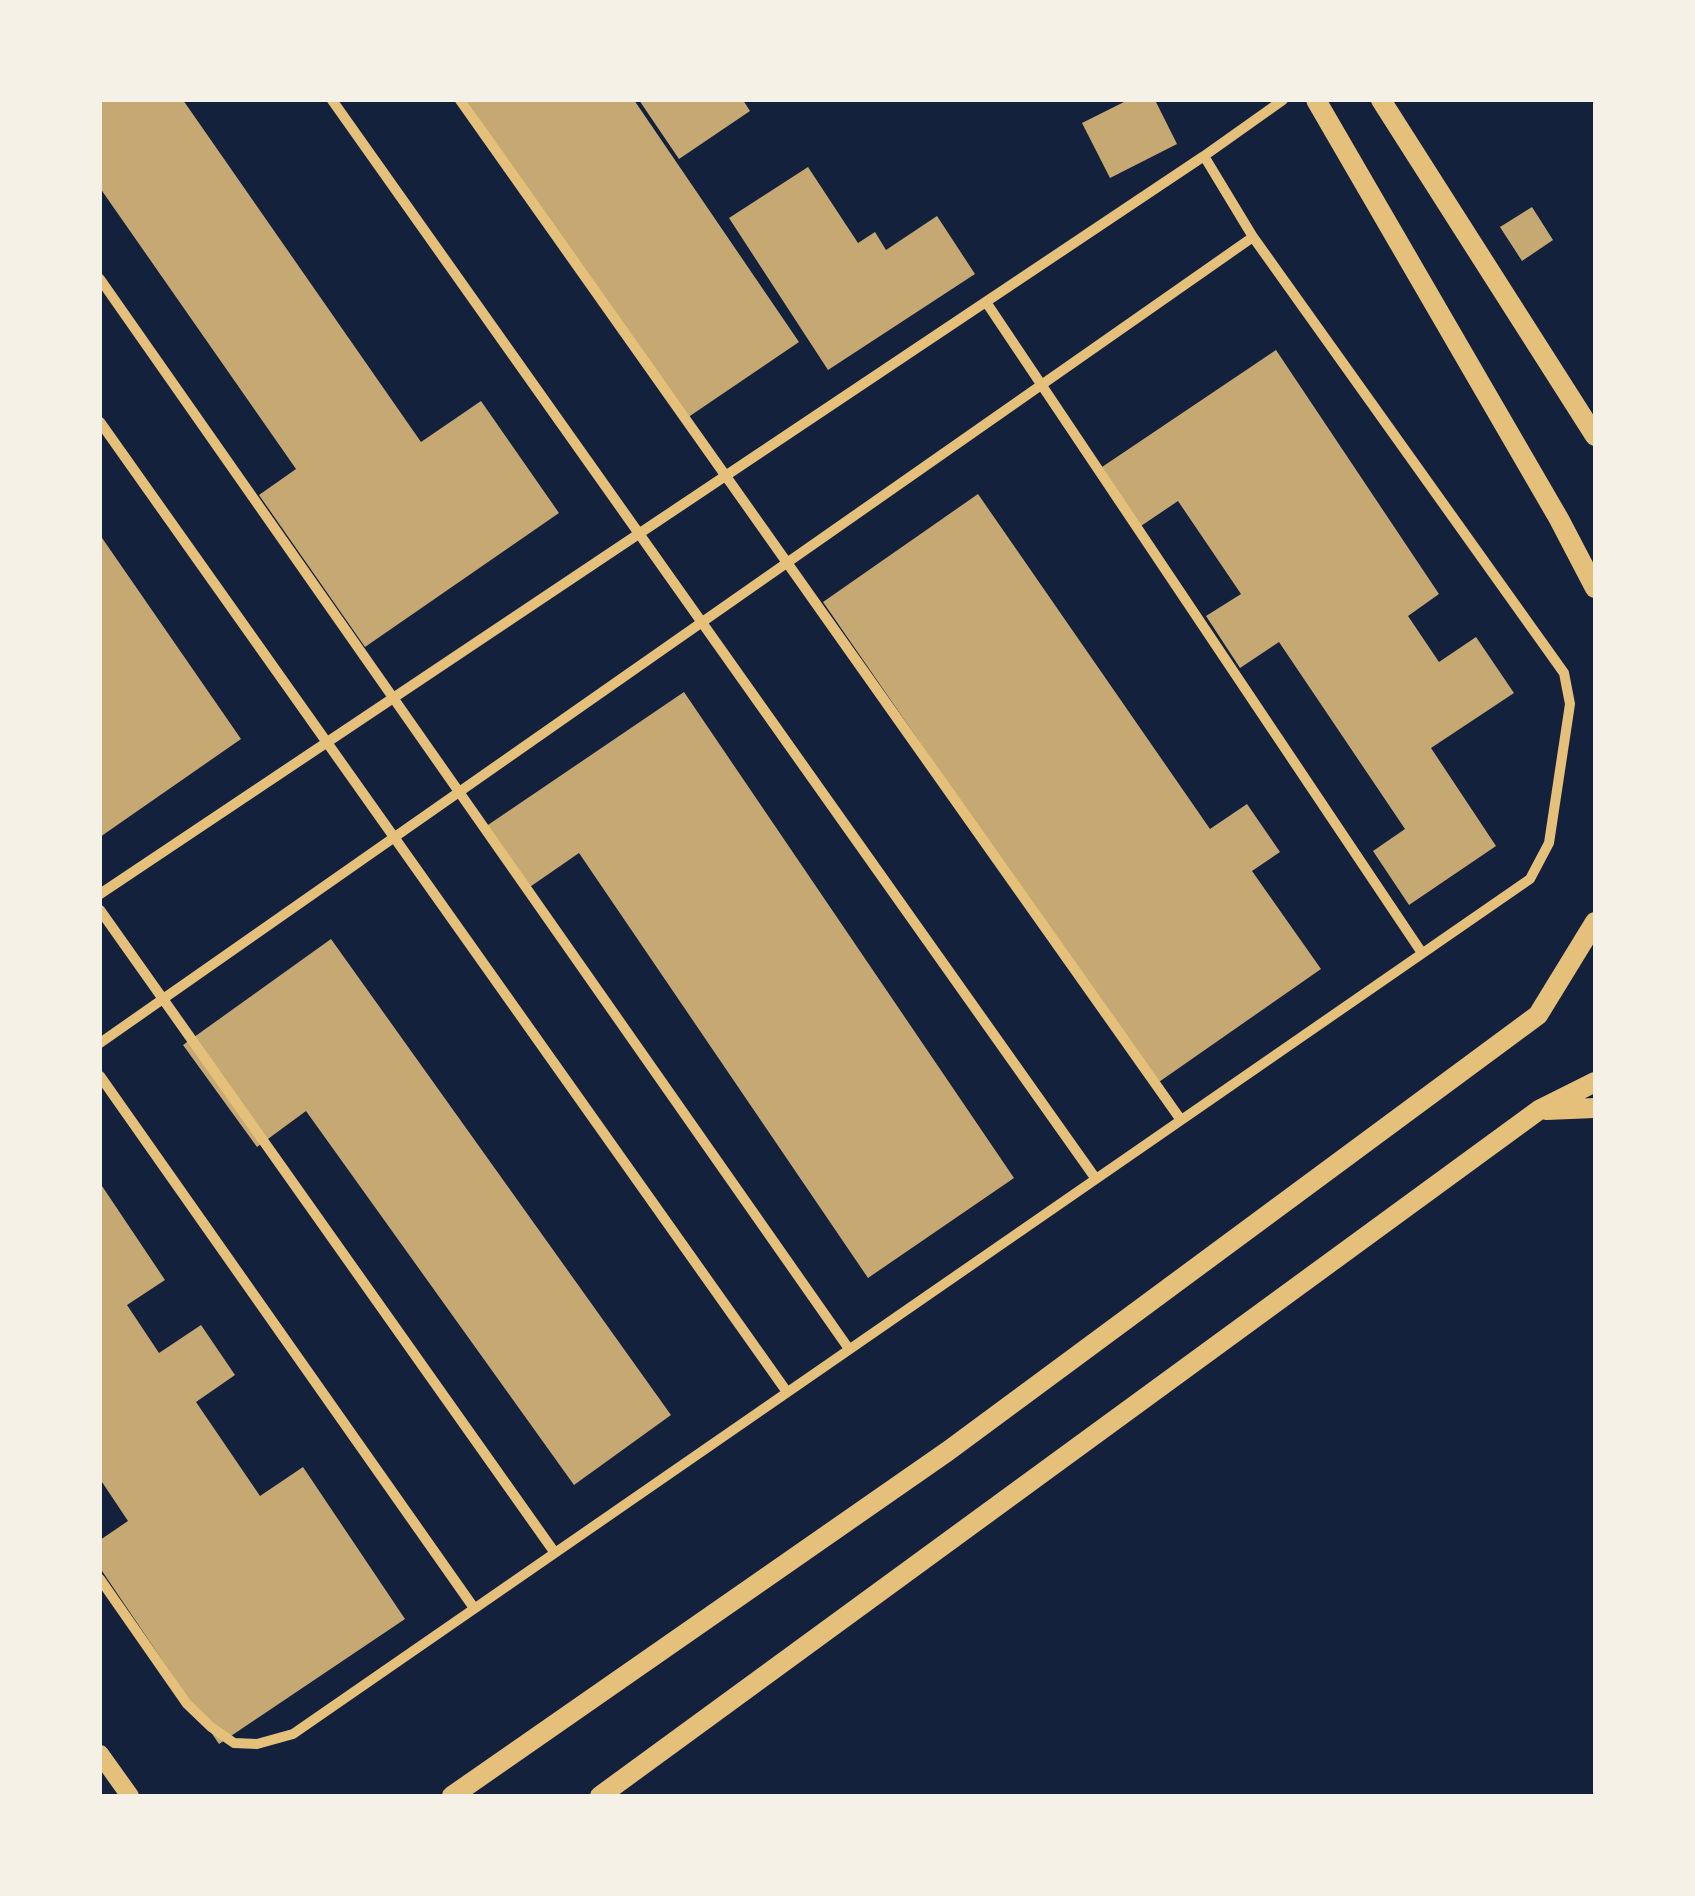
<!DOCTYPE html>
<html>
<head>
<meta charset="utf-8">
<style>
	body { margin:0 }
	#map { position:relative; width:1695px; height:1896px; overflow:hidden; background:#14213d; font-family:"IBM Plex Sans",sans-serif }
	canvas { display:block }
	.frame { position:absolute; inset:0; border:102px solid #f6f1e7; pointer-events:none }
</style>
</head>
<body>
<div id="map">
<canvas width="1695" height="1896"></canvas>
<div class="frame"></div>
</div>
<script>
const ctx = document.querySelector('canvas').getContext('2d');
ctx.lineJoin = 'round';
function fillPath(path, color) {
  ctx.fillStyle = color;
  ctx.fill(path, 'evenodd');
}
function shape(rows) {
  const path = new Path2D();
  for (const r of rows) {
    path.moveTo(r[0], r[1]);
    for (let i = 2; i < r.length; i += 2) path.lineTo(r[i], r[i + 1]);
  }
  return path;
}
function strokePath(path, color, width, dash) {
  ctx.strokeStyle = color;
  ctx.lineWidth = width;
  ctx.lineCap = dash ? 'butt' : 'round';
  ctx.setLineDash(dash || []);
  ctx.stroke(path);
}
const building = shape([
	[100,100,183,100,421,442,481,401,559,513,365,647,259,495,296,469,100,188],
	[466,100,634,100,799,342,684,420],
	[639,100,743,100,750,111,679,159],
	[1128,100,1155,100,1177,144,1110,178,1082,123],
	[808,167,858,243,875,232,886,250,937,216,975,274,828,370,729,218],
	[1532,207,1553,240,1522,261,1500,227],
	[1276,350,1439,594,1408,616,1439,662,1476,637,1514,693,1431,748,1496,846,1409,905,1373,851,1405,829,1279,642,1240,668,1206,616,1241,594,1178,501,1141,526,1102,467],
	[978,494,1210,829,1247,804,1280,852,1252,871,1321,969,1156,1084,823,602],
	[100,535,241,739,100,837],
	[684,692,1014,1178,868,1278,579,853,524,891,482,829],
	[331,939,671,1415,574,1485,306,1111,257,1147,183,1045],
	[100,1183,165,1280,127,1305,159,1353,201,1325,235,1375,196,1402,260,1496,303,1467,405,1619,219,1744,100,1568,100,1540,128,1521,100,1479]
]);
const minor = shape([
	[332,100,1096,1179],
	[460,100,1181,1120],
	[1204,156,1283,100],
	[100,279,849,1349],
	[986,302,1422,953],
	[100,422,787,1392],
	[100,894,1204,156,1253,237,100,1043],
	[100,910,555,1553],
	[100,1076,474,1608],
	[100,1579,187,1704,211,1727,234,1743,257,1744,293,1734,1530,879,1549,843,1570,704,1564,673,1253,237]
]);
const tertiary = shape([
	[100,1754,130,1796]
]);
const secondary = shape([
	[1316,100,1559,519,1595,588],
	[1381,100,1595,436],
	[1546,1110,1595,1108],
	[452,1796,948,1451,1538,1015,1595,922],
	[600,1796,1539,1110,1595,1082]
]);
fillPath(building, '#c6a872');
strokePath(minor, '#e5c07b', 10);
strokePath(tertiary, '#e5c07b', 18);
strokePath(secondary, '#e5c07b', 20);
</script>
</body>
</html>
